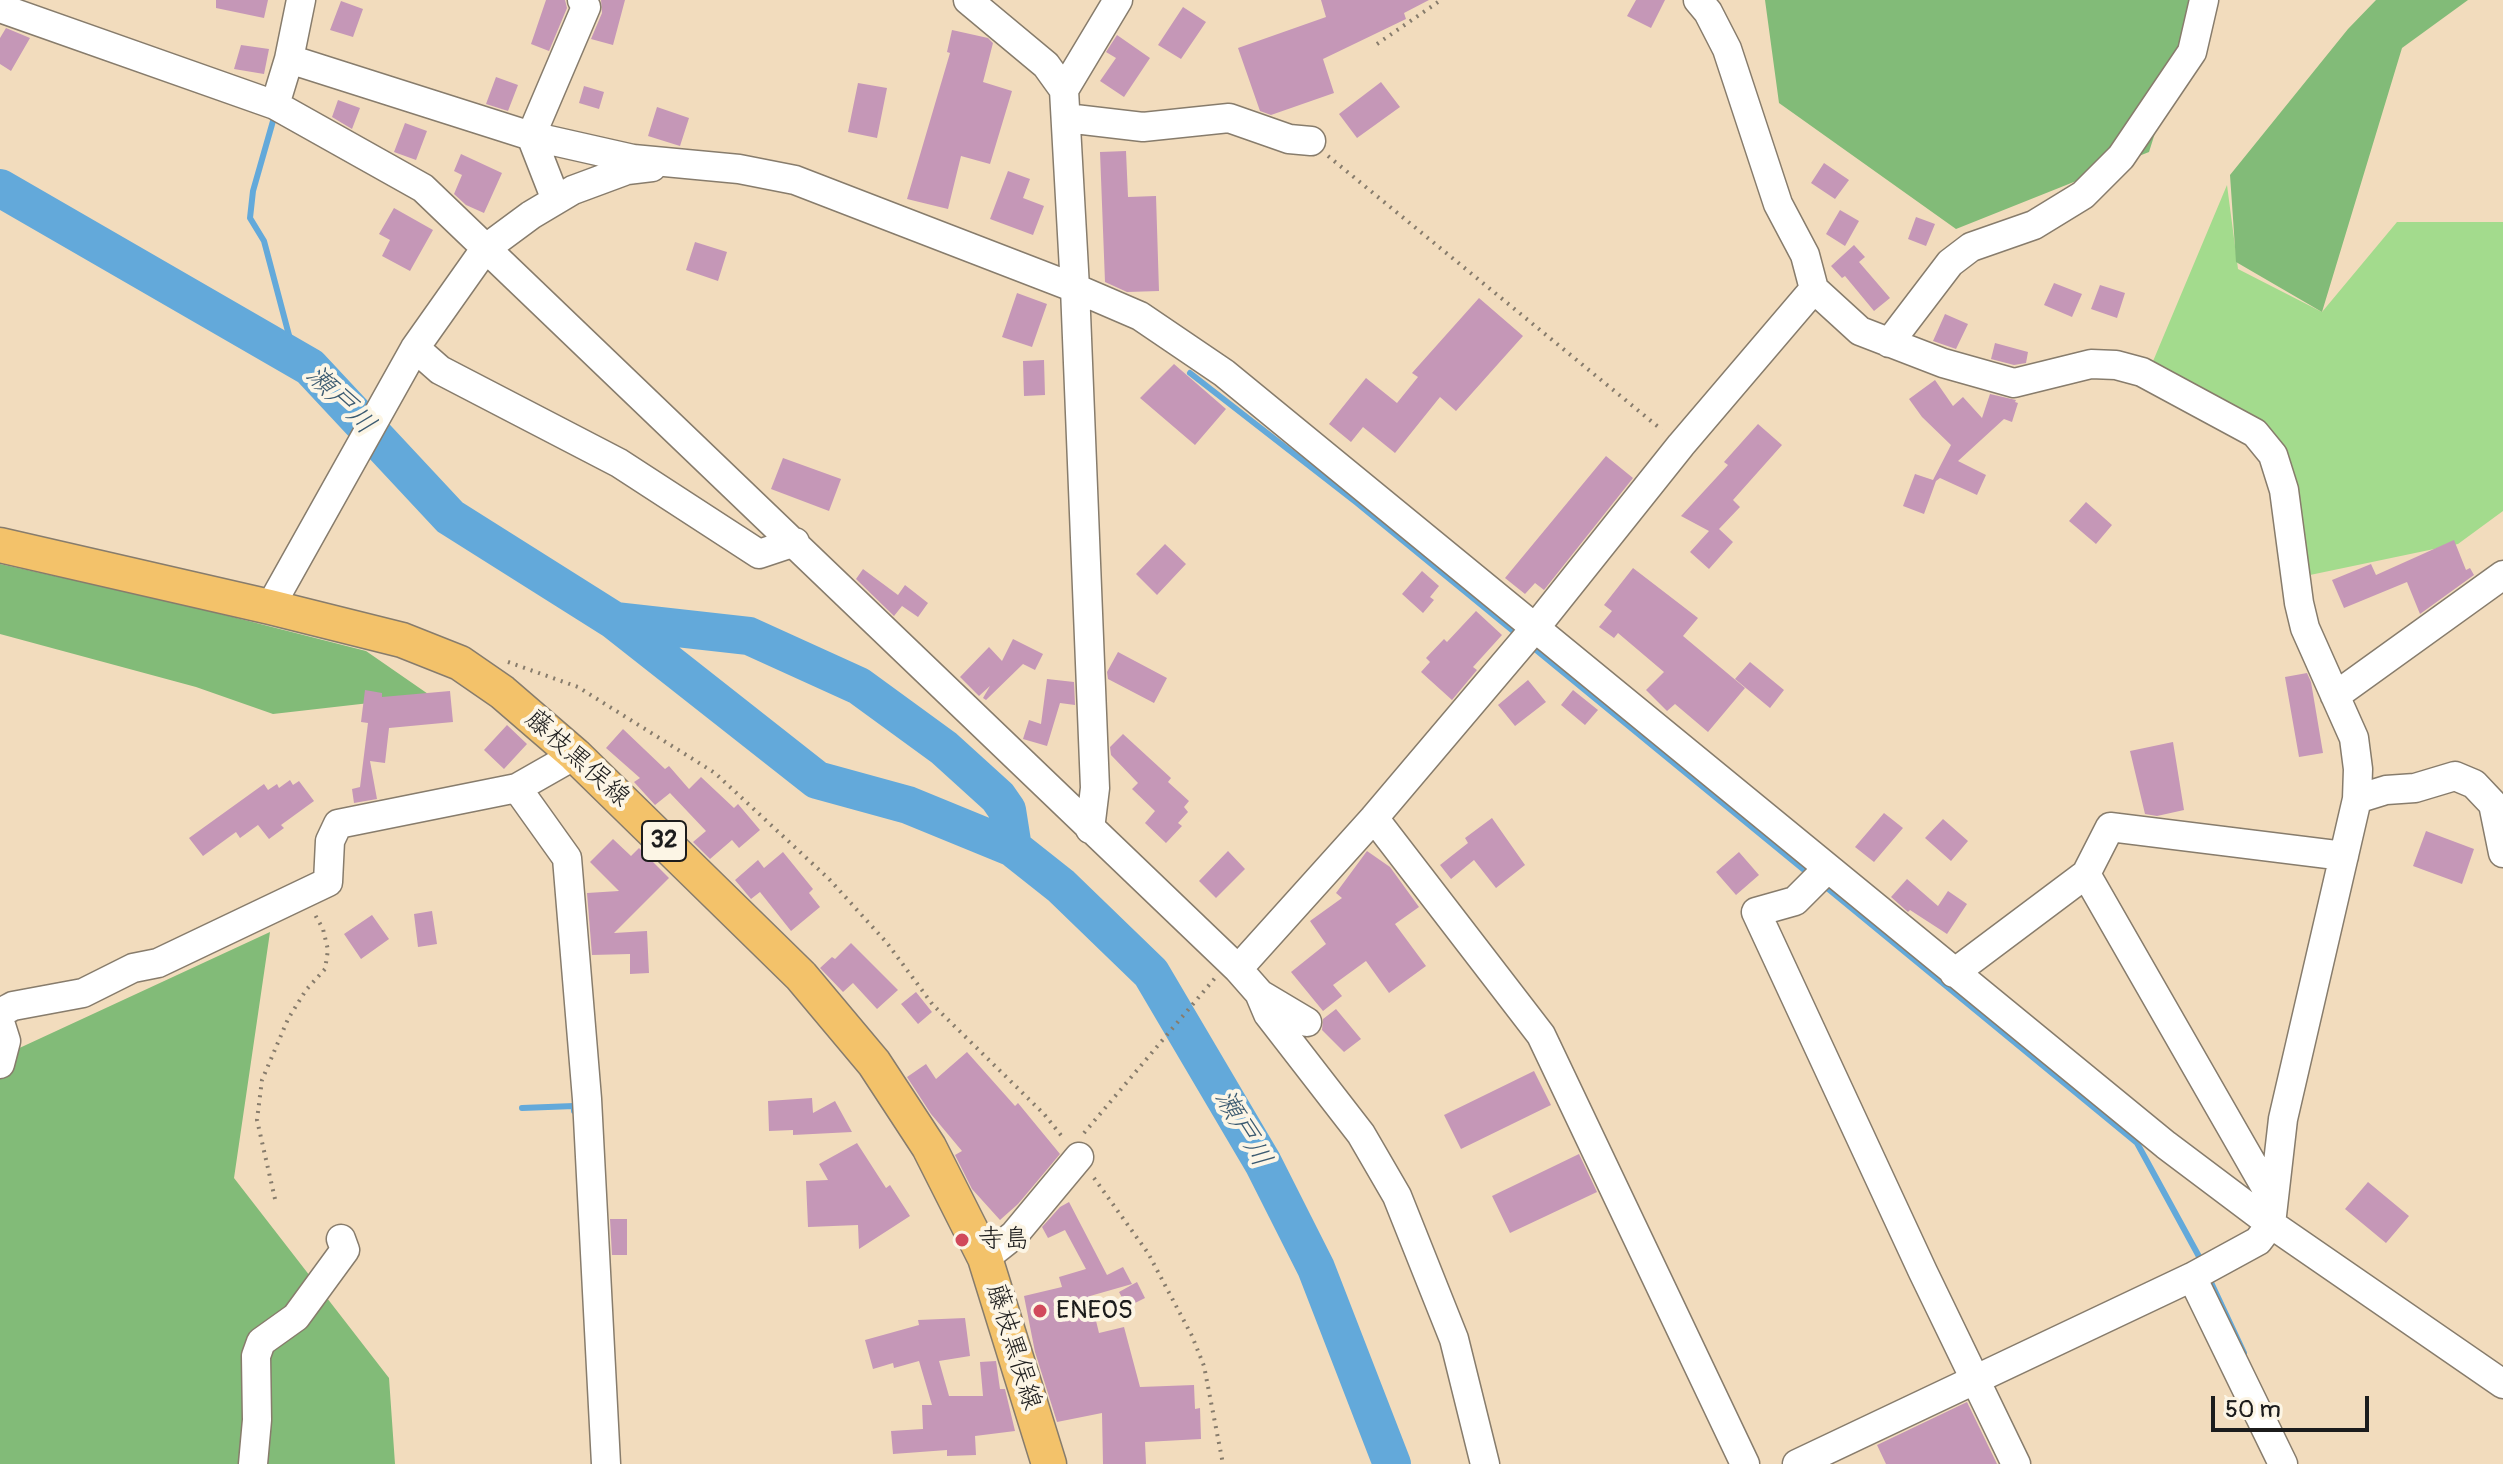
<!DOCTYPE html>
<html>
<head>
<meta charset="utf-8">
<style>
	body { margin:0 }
	#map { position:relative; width:2503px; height:1464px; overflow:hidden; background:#f2dcbd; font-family:Pangolin,sans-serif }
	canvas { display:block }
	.scale { position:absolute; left:2211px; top:1396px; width:158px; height:36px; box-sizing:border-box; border:4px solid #1c1c1c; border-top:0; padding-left:10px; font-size:24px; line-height:28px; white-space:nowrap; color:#1c1c1c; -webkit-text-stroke:6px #fcf5e5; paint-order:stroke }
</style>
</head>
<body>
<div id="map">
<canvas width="2503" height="1464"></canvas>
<div class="scale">50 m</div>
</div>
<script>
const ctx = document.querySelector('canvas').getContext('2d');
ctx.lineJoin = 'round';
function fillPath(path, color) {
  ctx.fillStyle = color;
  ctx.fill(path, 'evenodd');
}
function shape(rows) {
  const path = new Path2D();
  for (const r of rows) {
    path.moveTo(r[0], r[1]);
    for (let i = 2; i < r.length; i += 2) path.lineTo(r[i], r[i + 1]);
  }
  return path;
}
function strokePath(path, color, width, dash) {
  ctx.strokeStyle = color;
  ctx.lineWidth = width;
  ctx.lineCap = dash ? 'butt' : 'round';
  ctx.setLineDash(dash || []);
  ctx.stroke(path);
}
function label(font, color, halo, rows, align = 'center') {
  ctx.font = font + ' Pangolin,"Klee One",sans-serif';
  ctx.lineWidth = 8;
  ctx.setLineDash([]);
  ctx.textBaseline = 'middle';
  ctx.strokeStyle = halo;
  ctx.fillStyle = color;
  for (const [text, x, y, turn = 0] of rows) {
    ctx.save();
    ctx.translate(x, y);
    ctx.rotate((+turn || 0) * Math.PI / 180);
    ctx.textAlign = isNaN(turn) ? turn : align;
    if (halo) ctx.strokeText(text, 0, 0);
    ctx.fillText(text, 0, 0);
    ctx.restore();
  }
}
const green = shape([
	[2227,185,2238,269,2322,312,2397,222,2503,222,2503,511,2458,544,2310,575,2274,433,2151,366]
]);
const forest = shape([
	[1765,0,2197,0,2149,152,1956,229,1779,103],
	[2376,0,2468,0,2402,48,2322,312,2236,262,2230,175,2348,29],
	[0,564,178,603,366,651,431,696,273,714,196,687,0,634],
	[270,932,234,1178,389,1378,395,1464,0,1464,0,1057]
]);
const stream = shape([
	[275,114,253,191,250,218,264,241,290,339,310,367],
	[1190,373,1357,503,1518,635],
	[1530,645,1809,874],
	[1821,883,2137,1143,2202,1262],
	[522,1108,574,1106,574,1111],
	[2208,1276,2244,1353]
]);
const river = shape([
	[0,188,310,367,450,517,615,621,817,780,908,805,1013,848,1061,886,1151,973,1263,1163,1316,1268,1392,1464],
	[615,621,749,636,859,686,944,748,998,797,1007,810,1013,848]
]);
const building = shape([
	[216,0,268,0,264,18,216,8],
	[546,0,565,0,567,8,549,51,531,44],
	[601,0,625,0,613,45,591,39,602,13],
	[1321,0,1429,0,1404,13,1406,19,1323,59,1334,93,1271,115,1260,111,1238,48,1326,17],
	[1636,0,1665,0,1651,28,1627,16],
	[341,1,363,9,353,37,330,30],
	[1183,7,1206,22,1181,59,1158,45],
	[6,28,30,38,11,71,0,64,0,38],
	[952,30,988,38,993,43,983,82,1012,91,990,164,961,156,948,209,907,199,950,53,947,52],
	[1117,35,1150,58,1124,97,1100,81,1116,58,1106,52],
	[241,45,269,49,264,74,234,69],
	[496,77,518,85,508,111,486,104],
	[1381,82,1400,107,1357,138,1339,114],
	[858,83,887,88,877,138,848,132],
	[584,86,604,92,599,109,579,103],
	[338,100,360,108,352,129,332,117],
	[657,107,689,118,680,146,648,136],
	[405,123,427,131,416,160,394,152],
	[1126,151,1128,197,1156,196,1159,291,1127,292,1105,282,1100,152],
	[461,154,502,173,484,213,466,205,454,194,462,175,454,171],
	[1824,163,1849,180,1835,199,1811,183],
	[1008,171,1030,179,1023,198,1044,206,1033,235,990,219],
	[394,208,433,230,410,271,382,256,390,240,379,234],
	[1840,210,1859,221,1845,246,1826,234],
	[1916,217,1935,224,1926,246,1908,239],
	[695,242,727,252,718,281,686,270],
	[1854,245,1865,257,1859,262,1890,298,1874,311,1845,276,1842,278,1831,266],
	[2054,283,2082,294,2072,317,2044,305],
	[2100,285,2125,293,2117,318,2091,309],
	[1017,293,1047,304,1032,347,1002,337],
	[1479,298,1523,336,1456,411,1440,397,1395,453,1363,427,1351,442,1329,424,1366,378,1397,403,1418,377,1412,373],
	[1945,314,1968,324,1956,349,1933,341],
	[1995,343,2028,352,2026,363,2014,365,1991,359],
	[1044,360,1045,395,1024,396,1023,361],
	[1174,364,1226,409,1195,445,1140,398],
	[1935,380,1953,406,1963,397,1982,418,1990,394,2016,400,2015,402,2018,403,2012,422,2004,419,1958,461,1986,475,1977,495,1940,478,1936,481,1924,514,1903,506,1915,474,1933,480,1951,445,1922,417,1909,399],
	[1758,424,1782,445,1733,500,1740,507,1719,529,1733,542,1709,569,1690,552,1709,531,1681,516,1728,465,1724,462],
	[1606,456,1633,478,1544,590,1535,583,1525,594,1505,578],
	[783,458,841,479,829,511,771,489],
	[2086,502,2112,525,2096,544,2069,521],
	[2454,540,2466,570,2470,568,2474,575,2420,614,2407,582,2344,608,2332,580,2371,564,2376,575],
	[1165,544,1186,564,1157,595,1136,574],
	[1633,568,1698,618,1683,636,1745,688,1708,732,1675,704,1667,711,1646,690,1664,672,1618,633,1614,638,1599,627,1612,611,1604,605],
	[863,569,898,595,905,585,928,603,918,617,902,606,894,616,856,579],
	[1422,571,1439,586,1430,597,1434,600,1423,613,1402,594],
	[1476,611,1502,635,1473,667,1477,670,1452,700,1421,672,1430,662,1426,658,1444,639,1447,642],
	[1013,639,1043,654,1035,670,1023,664,986,700,983,698,990,686,979,696,960,677,989,647,1002,661],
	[1118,652,1167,678,1154,703,1108,679,1107,672],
	[1750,662,1784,690,1770,708,1735,679],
	[2307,673,2311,682,2323,753,2299,757,2285,677],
	[1047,679,1074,682,1075,705,1060,703,1047,746,1023,739,1029,720,1041,724],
	[1528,680,1546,702,1515,726,1498,705],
	[365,690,382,693,382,697,450,691,453,722,389,728,385,763,370,761,377,799,354,803,352,789,360,787,368,723,361,722],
	[1573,690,1598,710,1585,725,1561,705],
	[507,725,527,744,504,769,484,750],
	[623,729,665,769,669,766,689,789,701,777,734,808,738,804,760,830,739,848,732,840,710,859,693,842,706,831,670,793,655,805,634,782,640,778,606,748],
	[1123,734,1171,778,1168,782,1189,801,1184,807,1188,812,1178,823,1182,826,1166,843,1145,823,1155,811,1132,789,1138,783,1111,755,1110,747],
	[2173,742,2184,810,2157,816,2145,814,2130,751],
	[290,780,293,785,299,781,314,801,281,825,284,828,269,839,258,825,240,838,236,832,203,856,189,838,264,784,268,790,277,784,279,788],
	[1884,813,1903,828,1874,862,1855,847],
	[1492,818,1525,865,1496,888,1474,860,1451,879,1440,865,1468,843,1465,838],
	[1943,819,1968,841,1951,861,1925,838],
	[2426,831,2474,849,2462,884,2413,866],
	[613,839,631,856,639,848,669,878,614,933,647,931,649,973,630,974,630,954,592,955,587,893,619,891,590,862],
	[1228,851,1245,869,1216,898,1199,881],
	[1367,851,1390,867,1419,907,1395,924,1426,966,1389,993,1366,961,1333,985,1342,996,1323,1011,1291,972,1326,944,1310,921,1342,898,1336,893],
	[783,852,813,889,809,893,820,907,791,931,760,892,751,899,735,880,758,860,764,868],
	[1739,852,1759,875,1736,895,1716,872],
	[1907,879,1938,906,1948,891,1967,904,1947,934,1910,910,1908,912,1891,897],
	[432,911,437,944,418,947,414,914],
	[372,915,389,939,361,959,344,934],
	[851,943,898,990,877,1009,853,983,843,992,820,968,832,957,835,959],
	[916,992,932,1012,918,1024,901,1004],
	[1336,1009,1361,1039,1344,1052,1322,1030,1323,1019],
	[967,1052,1015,1106,1018,1103,1060,1154,1018,1204,1000,1220,972,1189,955,1155,962,1151,931,1114,907,1077,926,1064,936,1079],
	[1534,1071,1551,1105,1461,1149,1444,1115],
	[812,1098,813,1113,835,1101,852,1132,793,1135,793,1130,769,1131,768,1101],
	[857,1143,886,1188,890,1185,910,1216,859,1249,858,1225,808,1227,806,1181,828,1180,819,1164],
	[1579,1154,1597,1192,1510,1233,1492,1196],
	[2368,1182,2409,1216,2386,1243,2345,1209],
	[1069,1202,1107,1275,1123,1267,1132,1284,1090,1296,1099,1333,1124,1327,1140,1387,1194,1385,1195,1409,1200,1408,1201,1439,1145,1442,1146,1464,1103,1464,1102,1413,1057,1422,1035,1352,1024,1296,1062,1287,1059,1277,1086,1269,1065,1230,1048,1238,1042,1227,1060,1207],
	[610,1219,627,1219,627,1255,612,1255],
	[1137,1282,1145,1298,1127,1307,1119,1292],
	[965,1318,970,1356,939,1361,949,1396,983,1396,980,1362,996,1361,1000,1389,1005,1389,1015,1431,975,1436,976,1455,947,1456,947,1450,893,1454,891,1431,923,1429,922,1405,932,1405,919,1361,894,1368,893,1363,873,1369,865,1340,919,1325,918,1320],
	[1967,1402,1997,1464,1886,1464,1877,1445]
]);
const path = shape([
	[1377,44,1441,0],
	[1328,156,1662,430],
	[508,662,578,687,715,773,829,879,887,943,933,1005,1044,1114,1064,1139],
	[1084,1133,1215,978],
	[1094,1178,1148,1253,1192,1336,1204,1366,1223,1464],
	[275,1199,257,1120,262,1080,288,1019,306,990,325,969,328,950,323,929,314,913]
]);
const minor = shape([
	[968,0,1046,65,1064,90,1075,288,1095,788,1090,829],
	[0,8,275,105,423,188,1238,969,1260,994,1307,1022],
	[289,59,531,136,633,159,739,169,795,180,1075,288,1140,316,1224,373,2166,1145,2271,1224,2503,1384],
	[1064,90,1118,0],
	[275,105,289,59,301,0],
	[1066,118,1143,127,1229,118,1289,139,1311,141],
	[556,200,531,136,586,7,582,0],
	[1889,343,1950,263,1971,247,2034,225,2083,195,2121,157,2192,52,2204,0],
	[415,348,440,370,619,463,759,554,795,542],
	[270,607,415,348,485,249,531,215,573,190,627,170,652,167],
	[2335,696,2503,575],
	[517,788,567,858,587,1099,606,1464],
	[2357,799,2386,790,2415,788,2455,776,2474,784,2493,804,2503,853],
	[1374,818,1541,1035,1745,1464],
	[1827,869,1795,901,1756,912,1923,1272,2016,1464],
	[2086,874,2266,1188,2274,1197],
	[1238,969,1374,818,1535,628,1681,445,1814,289,1805,255,1778,204,1727,49,1708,12,1698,0],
	[1954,973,2086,874,2110,827,2344,856],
	[1260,995,1268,1014,1361,1134,1397,1196,1454,1339,1485,1464],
	[0,1013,13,1006,83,993,133,968,158,963,328,882,330,841,338,824,517,788,575,755],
	[0,1022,6,1041,0,1064],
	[985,1258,1014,1235,1079,1157],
	[2192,1277,2283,1464],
	[253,1464,257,1420,256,1356,261,1342,296,1317,345,1250,341,1239],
	[1797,1464,2192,1277,2258,1241,2271,1224,2283,1119,2357,799,2358,769,2354,738,2305,628,2299,603,2284,490,2273,455,2255,433,2142,372,2116,365,2091,364,2014,383,1943,363,1860,331,1814,289]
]);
const major = shape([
	[0,545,270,607,402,640,460,663,502,692,575,755,801,976,874,1063,929,1147,985,1258,1049,1464]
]);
const markers = [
	[962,1240,8,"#d1495b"],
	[1040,1311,8,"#d1495b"]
];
const shields = [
	[664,841,44]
];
const shieldNames = [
	["32",664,841]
];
const streetNames = [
	["藤枝黒俣線",577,759,42],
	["藤枝黒俣線",1013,1347,73]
];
const poiNames = [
	["寺島",978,1240],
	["ENEOS",1056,1311]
];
const waterNames = [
	["瀬戸川",340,401,45],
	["瀬戸川",1242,1129,60]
];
fillPath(green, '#a3db8d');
fillPath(forest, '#82bb78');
strokePath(stream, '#63a9da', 6);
strokePath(river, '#63a9da', 38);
fillPath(building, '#c597b7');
strokePath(minor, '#877c6c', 31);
strokePath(major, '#877c6c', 37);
strokePath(path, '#877c6c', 4, [2, 6]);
strokePath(minor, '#fff', 28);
strokePath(major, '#f3c26a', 34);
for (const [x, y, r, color] of markers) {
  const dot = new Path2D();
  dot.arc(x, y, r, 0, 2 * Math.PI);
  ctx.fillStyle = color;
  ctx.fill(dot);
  strokePath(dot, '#fcf5e5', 3);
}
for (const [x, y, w] of shields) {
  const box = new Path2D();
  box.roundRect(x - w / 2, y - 20, w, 40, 6);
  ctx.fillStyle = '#fcf5e5';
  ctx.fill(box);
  strokePath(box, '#1c1c1c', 2);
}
label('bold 24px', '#1c1c1c', null, shieldNames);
label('26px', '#1c1c1c', '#fcf5e5', streetNames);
label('26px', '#1c1c1c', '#fcf5e5', poiNames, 'left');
label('italic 28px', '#3c5b71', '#fcf5e5', waterNames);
</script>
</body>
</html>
